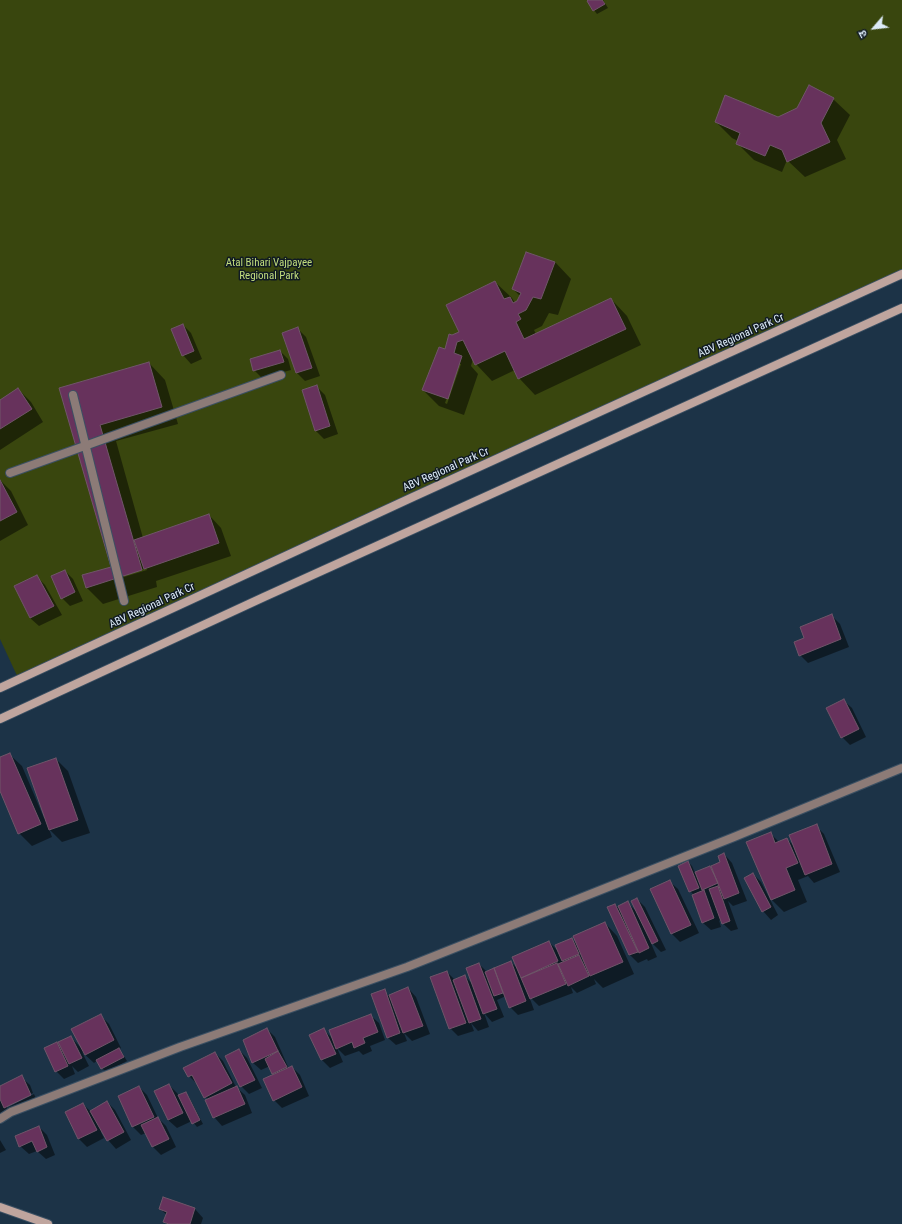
<!DOCTYPE html>
<html>
<head>
<meta charset="utf-8">
<style>
	body { margin:0 }
	#map { position:relative; width:902px; height:1224px; overflow:hidden; background:#1c3347; font-family:"Roboto Condensed","Noto Sans Devanagari",sans-serif }
	canvas { display:block }
	.north { position:absolute; left:854px; top:8px; width:40px; height:40px; -webkit-text-stroke:3px #101a23; paint-order:stroke; rotate:242deg; font-size:11px; font-weight:700; line-height:16px; text-align:center; color:#ddebf8 }
	.north::after { content:''; display:block; margin:auto; width:14px; height:18px; background:#ddebf8; clip-path:polygon(50% 0,100% 100%,50% 72%,0 100%) }
</style>
</head>
<body>
<div id="map">
<canvas width="902" height="1224"></canvas>
<div class="north">उ</div>
</div>
<script>
const ctx = document.querySelector('canvas').getContext('2d');
ctx.lineJoin = 'round';
function fillPath(path, color) {
  ctx.fillStyle = color;
  ctx.fill(path, 'evenodd');
}
function shape(rows) {
  const path = new Path2D();
  for (const r of rows) {
    path.moveTo(r[0], r[1]);
    for (let i = 2; i < r.length; i += 2) path.lineTo(r[i], r[i + 1]);
  }
  return path;
}
function strokePath(path, color, width, dash) {
  ctx.strokeStyle = color;
  ctx.lineWidth = width;
  ctx.lineCap = dash ? 'butt' : 'round';
  ctx.setLineDash(dash || []);
  ctx.stroke(path);
}
function label(font, color, halo, rows, align = 'center') {
  ctx.font = font + ' "Roboto Condensed",sans-serif';
  ctx.lineWidth = 3;
  ctx.setLineDash([]);
  ctx.textBaseline = 'middle';
  ctx.strokeStyle = halo;
  ctx.fillStyle = color;
  for (const [text, x, y, turn = 0] of rows) {
    ctx.save();
    ctx.translate(x, y);
    ctx.rotate((+turn || 0) * Math.PI / 180);
    ctx.textAlign = isNaN(turn) ? turn : align;
    if (halo) ctx.strokeText(text, 0, 0);
    ctx.fillText(text, 0, 0);
    ctx.restore();
  }
}
const green = shape([
	[0,0,902,0,902,274,19,680,0,639]
]);
const shadow = shape([
	[589,0,603,0,608,8,597,14,594,10],
	[833,99,850,115,837,140,846,159,805,177,787,160,782,172,754,160,737,143,738,141,732,138,716,122,778,118],
	[527,253,555,262,571,279,558,315,549,313,542,326,534,330,536,334,611,299,627,316,641,345,535,395,519,378,515,370,492,381,476,364,473,359,471,366,478,374,464,415,439,406,423,390,445,351,452,336,460,332,495,282,512,298,515,303,517,302,520,296,513,289],
	[459,364,461,364,447,404,445,403],
	[183,325,191,333,202,359,191,364,183,355],
	[298,329,306,337,320,376,305,381,297,373,284,334],
	[280,351,288,359,291,370,262,378,254,370],
	[149,363,165,380,178,424,116,441,143,538,209,515,221,528,231,556,156,581,157,587,103,604,87,588,84,576,112,568,61,388],
	[146,568,147,570,124,577,124,575],
	[317,387,325,395,338,434,324,439,316,431,303,391],
	[18,389,31,402,43,422,0,450,0,401],
	[0,480,11,491,28,525,0,541],
	[65,571,73,579,83,601,70,606,62,598],
	[37,577,45,585,62,615,39,626,30,618,15,586],
	[832,616,840,624,849,647,808,663,800,655,805,639],
	[843,700,852,708,866,737,850,745,842,737],
	[9,754,22,766,44,818,45,817,56,759,68,771,90,833,62,842,49,829,52,837,32,846,19,833,0,788,0,758],
	[816,826,824,834,840,872,814,883,808,876,798,880,807,902,784,912,771,899,770,833,779,842,787,839,795,847],
	[724,854,732,863,747,901,733,906,728,901,738,929,731,931,719,920,721,927,711,930,702,922,693,894,690,891,688,862,692,866,695,873,722,863],
	[753,874,761,882,778,915,771,920,763,911],
	[669,881,678,889,699,933,680,942,672,934,651,890],
	[637,899,645,907,666,950,661,952,650,941,657,957,648,961,647,959,638,963,630,955,609,908,615,905,621,910,628,903,637,912],
	[605,923,617,936,634,974,603,988,594,979,596,984,577,993,571,987,573,993,539,1006,529,996,534,1010,518,1015,510,1007,506,996,497,1000,504,1017,492,1022,484,1013,489,1027,478,1031,471,1023,474,1031,458,1036,450,1028,447,972,455,980,465,976,473,985,479,964,487,972,494,970,498,974,511,962,518,969,549,942,559,952,572,939,577,944],
	[408,988,416,997,430,1034,412,1041,404,1033,407,1041,396,1045,387,1037,384,991,389,996],
	[370,1015,379,1023,385,1040,370,1046,372,1051,363,1055,359,1051,345,1056,337,1048,343,1062,330,1068,322,1060,310,1035,323,1029,333,1039],
	[101,1016,109,1024,121,1048,119,1049,122,1053,127,1061,106,1072,102,1068,98,1060,94,1063,82,1052,89,1066,78,1072,72,1066,75,1074,64,1079,56,1071,46,1048,71,1037,81,1048],
	[267,1029,275,1037,289,1069,292,1067,300,1075,309,1096,282,1108,274,1100,275,1075,270,1066,261,1070,252,1062],
	[239,1050,247,1058,262,1088,249,1094,241,1086],
	[215,1053,223,1061,236,1087,245,1095,252,1113,222,1126,214,1117,208,1100,197,1084,189,1076],
	[21,1077,30,1085,33,1093,7,1105,7,1108,34,1094,38,1103,13,1115,11,1113,0,1118,0,1087],
	[169,1085,177,1093,179,1096,186,1093,189,1097,203,1124,197,1127,192,1121,177,1128,168,1120],
	[139,1087,147,1095,158,1118,166,1126,176,1147,161,1155,153,1147,146,1133,141,1135,133,1127,119,1096],
	[107,1102,115,1110,131,1140,116,1149,108,1140,102,1131,101,1132,104,1138,87,1147,79,1139,66,1112,83,1104,90,1111],
	[39,1127,47,1135,55,1155,46,1159,37,1151,29,1154,20,1146],
	[0,1140,6,1150,0,1153],
	[160,1209,195,1209,203,1218,201,1224,167,1224,164,1222,167,1215]
]);
const building = shape([
	[588,0,602,0,605,4,593,11,587,1,588,0],
	[809,85,834,98,821,123,830,142,787,162,782,150,770,145,765,156,736,144,740,133,715,122,725,95,778,117,797,108,809,85],
	[526,252,555,262,541,299,533,297,526,310,518,314,521,319,516,322,524,339,611,298,626,329,518,379,505,351,475,365,463,340,457,342,454,353,462,356,448,399,422,390,439,347,445,349,449,334,452,335,459,332,446,305,495,281,504,299,510,297,513,303,517,301,521,293,512,289,526,252],
	[183,324,194,351,182,356,171,329,183,324],
	[298,327,312,368,296,373,282,333,298,327],
	[280,350,284,362,253,371,250,359,280,350],
	[149,362,162,407,100,425,142,570,86,588,82,575,111,567,59,388,149,362],
	[317,385,330,426,315,431,302,390,317,385],
	[18,388,32,409,0,429,0,400,18,388],
	[0,480,17,512,0,521,0,480],
	[209,514,219,543,144,569,134,540,209,514],
	[65,570,75,592,61,599,51,576,65,570],
	[37,575,54,606,30,618,14,586,37,575],
	[832,614,841,639,799,656,794,642,804,638,800,627,832,614],
	[844,699,859,729,841,738,826,708,844,699],
	[10,753,41,824,18,834,0,791,0,757,10,753],
	[56,758,78,820,49,830,27,768,56,758],
	[817,824,832,864,805,875,789,835,817,824],
	[771,832,775,843,787,838,798,863,786,868,795,890,771,900,746,842,771,832],
	[724,853,739,893,724,899,711,866,720,862,718,856,724,853],
	[688,861,699,888,689,892,678,866,688,861],
	[710,866,718,883,702,890,695,872,710,866],
	[753,873,771,907,762,912,744,878,753,873],
	[670,880,691,925,671,934,650,889,670,880],
	[718,886,730,921,722,924,709,889,718,886],
	[704,890,714,918,702,923,692,895,704,890],
	[637,898,658,941,652,944,631,901,637,898],
	[628,901,649,948,639,953,618,906,628,901],
	[615,904,638,952,629,955,607,907,615,904],
	[605,922,623,962,590,976,573,936,605,922],
	[572,938,579,954,562,961,555,945,572,938],
	[549,941,558,961,521,978,512,957,549,941],
	[579,955,589,976,568,986,558,964,579,955],
	[511,961,526,1001,509,1008,494,968,511,961],
	[479,963,497,1009,483,1014,466,968,479,963],
	[557,963,566,984,530,999,521,978,557,963],
	[494,968,503,993,494,996,485,972,494,968],
	[447,971,466,1023,449,1029,430,977,447,971],
	[465,975,481,1019,469,1023,453,980,465,975],
	[408,987,423,1026,403,1033,389,995,408,987],
	[385,989,400,1033,387,1038,371,994,385,989],
	[101,1014,114,1040,85,1055,71,1029,101,1014],
	[371,1014,378,1032,363,1038,365,1043,354,1048,352,1042,336,1049,329,1030,371,1014],
	[267,1028,278,1051,252,1063,243,1040,267,1028],
	[324,1028,336,1054,321,1060,309,1035,324,1028],
	[71,1036,82,1058,69,1064,58,1042,71,1036],
	[57,1042,68,1066,55,1072,44,1048,57,1042],
	[119,1048,124,1057,101,1069,96,1060,119,1048],
	[239,1049,255,1080,240,1087,225,1056,239,1049],
	[278,1051,287,1067,272,1074,265,1059,278,1051],
	[215,1052,232,1083,204,1098,192,1075,188,1077,183,1068,215,1052],
	[292,1066,302,1087,273,1101,263,1079,292,1066],
	[22,1075,31,1095,4,1108,0,1099,0,1086,22,1075],
	[169,1084,183,1113,168,1120,154,1091,169,1084],
	[139,1086,154,1117,132,1127,118,1096,139,1086],
	[237,1086,245,1104,213,1118,205,1100,237,1086],
	[186,1092,200,1120,192,1124,178,1095,186,1092],
	[107,1101,124,1132,107,1141,90,1111,107,1101],
	[83,1103,97,1130,78,1139,65,1112,83,1103],
	[158,1117,169,1139,152,1147,141,1125,158,1117],
	[39,1126,47,1147,37,1152,32,1141,19,1147,15,1136,39,1126],
	[163,1197,195,1208,190,1224,169,1224,163,1222,167,1212,159,1209,163,1197]
]);
const street = shape([
	[73,395,124,601],
	[10,473,281,375],
	[0,1119,11,1112,180,1047,407,967,734,837,902,768]
]);
const secondary = shape([
	[0,688,413,497,902,274],
	[0,719,264,597,902,308],
	[0,1207,48,1224]
]);
const parkNames = [
	["Atal Bihari Vajpayee",269,263],
	["Regional Park",269,276]
];
const streetNames = [
	["ABV Regional Park Cr",741,336,-24],
	["ABV Regional Park Cr",446,470,-24],
	["ABV Regional Park Cr",152,606,-25]
];
fillPath(green, '#39460e');
fillPath(shadow, '#0007');
fillPath(building, '#67325c');
strokePath(building, '#705569', 1);
strokePath(street, '#3b5063', 10);
strokePath(secondary, '#3b5063', 10);
strokePath(street, '#8c7b77', 8);
strokePath(secondary, '#bfa59e', 8);
label('11px', '#c1dc7d', '#101a23', parkNames);
label('11px', '#ddebf8', '#101a23', streetNames);
</script>
</body>
</html>
